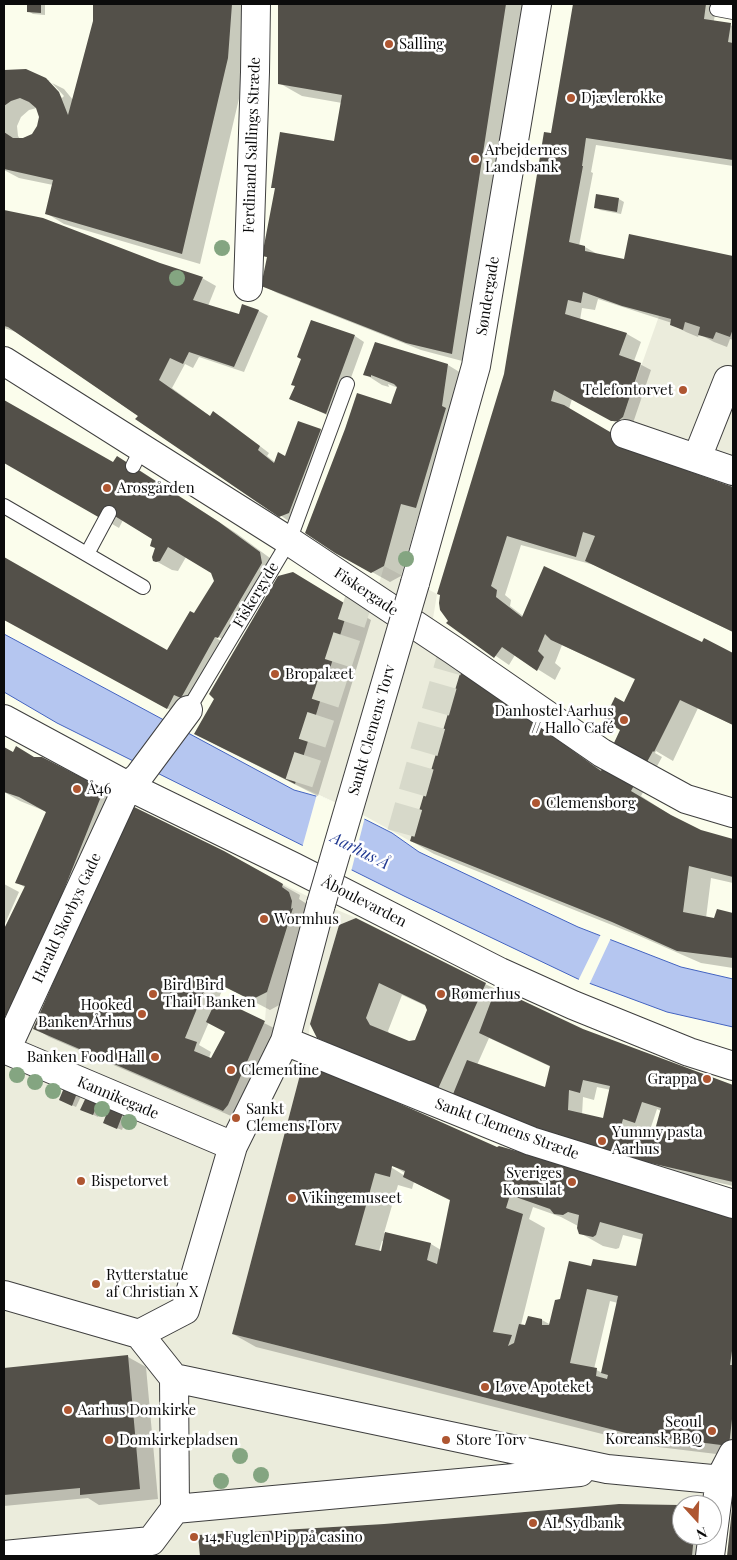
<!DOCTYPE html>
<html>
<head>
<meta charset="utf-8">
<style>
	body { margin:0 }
	#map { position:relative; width:737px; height:1560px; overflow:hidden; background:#fbfdec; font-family:"Playfair Display",serif }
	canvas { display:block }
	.frame { position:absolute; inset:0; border:5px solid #0b0b0b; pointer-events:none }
	.north { position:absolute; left:672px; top:1495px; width:50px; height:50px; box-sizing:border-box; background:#fff; border:1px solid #9d9d9d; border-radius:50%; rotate:160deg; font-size:14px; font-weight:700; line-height:20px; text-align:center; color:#0b0b0b }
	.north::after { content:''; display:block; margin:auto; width:18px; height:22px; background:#ae5631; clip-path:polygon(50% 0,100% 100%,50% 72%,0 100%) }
</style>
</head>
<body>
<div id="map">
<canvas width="737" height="1560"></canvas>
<div class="frame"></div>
<div class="north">N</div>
</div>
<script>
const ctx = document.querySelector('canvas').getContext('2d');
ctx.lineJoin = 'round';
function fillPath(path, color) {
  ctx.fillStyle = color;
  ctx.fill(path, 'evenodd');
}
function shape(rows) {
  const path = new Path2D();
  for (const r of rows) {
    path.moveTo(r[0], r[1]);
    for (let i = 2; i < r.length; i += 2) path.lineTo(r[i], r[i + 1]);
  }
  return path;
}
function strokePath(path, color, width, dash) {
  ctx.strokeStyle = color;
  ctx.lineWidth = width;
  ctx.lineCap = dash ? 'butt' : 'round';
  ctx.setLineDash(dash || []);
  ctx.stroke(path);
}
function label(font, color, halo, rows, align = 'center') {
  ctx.font = font + ' "Playfair Display",serif';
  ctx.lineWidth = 5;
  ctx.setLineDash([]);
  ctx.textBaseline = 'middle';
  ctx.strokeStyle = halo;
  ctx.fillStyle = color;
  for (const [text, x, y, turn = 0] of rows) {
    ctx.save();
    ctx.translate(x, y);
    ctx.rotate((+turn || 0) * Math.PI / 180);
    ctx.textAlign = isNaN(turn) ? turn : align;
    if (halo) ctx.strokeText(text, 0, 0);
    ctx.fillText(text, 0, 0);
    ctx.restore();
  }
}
const plaza = shape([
	[659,316,671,319,670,325,683,330,685,322,700,327,698,335,713,339,716,332,730,337,733,329,733,487,633,451,625,434,623,417],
	[384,566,437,594,429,643,461,670,410,841,365,816,295,784,349,606,373,605],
	[283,884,321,903,356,918,339,925,310,1024,307,1049,232,1334,626,1433,733,1446,733,1511,712,1508,712,1505,619,1504,384,1524,199,1535,200,1556,4,1556,4,1020,33,1029,223,1111,228,1105,265,1021,267,992,293,909,291,909,292,901,289,892,282,887]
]);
const water = shape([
	[4,634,294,790,323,798,392,833,419,852,578,927,681,967,733,979,733,1027,667,1012,578,979,404,896,57,723,4,692,4,634]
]);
const pier = shape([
	[317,794,365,817,351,872,302,848],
	[601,934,611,938,589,985,578,981]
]);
const shadow = shape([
	[28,4,45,4,45,15,33,14,28,11],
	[94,4,250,4,246,69,200,264,64,224,46,213,53,185,19,178,4,170,4,72,26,71,50,81,48,81,62,98,64,96,52,83,64,89,73,100,95,21],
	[37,108,40,117,38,127,32,135,20,139,18,136,17,126,21,117,29,110],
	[280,4,531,4,466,362,421,350,277,293,262,285,268,258,263,255,276,189,272,187,335,142,342,103,302,96,279,83],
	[574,4,714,4,716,5,714,21,733,26,733,166,596,145,591,172,593,173,579,246,585,247,599,255,625,260,630,236,733,258,733,340,730,339,727,347,714,342,699,334,698,337,686,332,671,324,672,323,598,299,595,310,582,308,580,320,627,334,641,342,634,361,651,370,633,423,622,426,572,399,569,409,651,459,733,488,733,632,594,565,521,545,505,595,511,600,510,606,523,616,703,644,704,640,733,654,733,725,698,708,673,761,656,751,655,753,662,757,641,796,678,820,705,833,733,840,733,883,711,878,706,918,715,920,717,910,733,914,733,968,701,963,637,935,434,854,411,841,485,685,603,770,621,732,625,704,636,680,562,645,555,663,561,668,555,680,515,655,509,665,448,623,505,374,552,134],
	[597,195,619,199,624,202,621,214,600,210,595,207],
	[4,212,43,219,159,264,202,278,216,286,208,306,240,316,243,306,259,311,268,316,244,372,199,357,193,368,185,364,172,388,211,417,214,413,223,418,269,453,267,456,276,463,286,457,299,422,321,430,331,435,290,522,19,333,4,328],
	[355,336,364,342,336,419,291,399],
	[376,344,448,365,466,376,434,517,419,514,401,576,390,582,336,552,398,388,388,384,389,387,382,385,365,374],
	[4,402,113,464,136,468,236,533,274,561,232,645,217,636,216,638,233,648,199,708,185,718,4,619,4,558,167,652,195,615,215,582,213,573,186,557,178,571,172,570,154,560,156,548,153,539,123,520,119,528,4,462],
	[316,587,371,620,318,796,218,746,195,733],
	[4,748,13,753,34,758,103,790,121,801,4,1023,4,929,26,888,16,882,47,812,20,801,4,792],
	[4,884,19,892,4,926],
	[282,885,300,895,299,899,307,904,285,1002,270,1010,224,986,218,1000,278,1030,238,1119,49,1037,35,1028],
	[209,1022,226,1032,212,1059,209,1058,211,1052,199,1045],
	[340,926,485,984,582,1030,733,1087,733,1186,626,1161,516,1128,341,1051,318,1037],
	[402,995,428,1007,429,1010,416,1041,409,1043,390,1035,388,1031],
	[489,1038,551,1067,546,1088,477,1065],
	[597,1087,611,1090,604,1119,582,1115,583,1097,594,1100],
	[657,1109,661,1111,654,1139,635,1135,637,1126,650,1130],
	[302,1072,497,1149,733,1215,733,1456,650,1446,256,1347,233,1334],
	[387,1162,405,1173,405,1176,386,1164],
	[414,1182,451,1201,441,1250,431,1244,384,1233,398,1185,412,1189],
	[533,1207,561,1217,578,1226,580,1233,603,1246,616,1249,619,1248,623,1235,643,1240,637,1268,592,1267,561,1300,551,1325,542,1320,526,1326,521,1325,545,1228,529,1219],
	[382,1241,384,1242,382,1252,379,1251],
	[610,1301,618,1303,603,1373,594,1369],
	[83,1092,76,1107,61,1100],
	[89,1095,104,1102,98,1117,87,1112],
	[111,1106,128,1114,122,1130,109,1125],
	[128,1357,146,1367,158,1499,99,1505,88,1498,4,1506,4,1370],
	[682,1506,682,1535,712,1535,711,1556,201,1556,200,1536,400,1524,568,1509]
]);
const building = shape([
	[27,4,41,4,41,13,27,12],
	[93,4,232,4,228,58,182,254,45,214,53,180,4,169,4,132,13,138,23,138,32,134,37,126,39,117,36,108,29,102,20,98,11,101,4,106,4,70,26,69,46,78,59,92,68,115,93,21],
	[278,4,506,4,452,354,406,343,261,286,267,257,262,256,275,188,271,188,280,132,334,141,342,95,278,84],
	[573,4,706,4,704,19,731,23,728,42,733,43,733,160,586,138,582,166,583,166,569,242,585,246,585,251,624,259,629,234,733,256,733,329,730,337,716,332,713,339,698,335,700,327,685,322,683,330,670,325,671,319,622,306,583,292,581,303,568,300,565,314,627,333,619,355,641,363,623,417,618,421,611,421,554,390,551,401,564,405,634,446,633,451,733,487,733,632,585,561,595,536,583,532,576,557,507,536,491,586,497,590,496,597,522,617,544,566,702,642,704,638,733,653,733,725,680,700,654,752,653,751,631,791,671,815,701,830,733,839,733,877,689,866,683,912,714,918,717,909,733,913,733,958,677,951,612,922,410,841,461,670,601,771,620,730,604,720,615,697,624,702,635,679,551,640,545,634,538,651,544,657,537,671,502,647,494,658,446,623,448,621,440,610,439,603,440,595,437,594,504,374,544,132,551,133],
	[596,194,619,198,617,212,594,208],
	[4,210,43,218,160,263,203,277,193,300,239,314,242,304,259,310,234,367,189,352,183,364,170,358,159,380,210,416,213,411,260,446,258,450,274,463,278,452,285,456,298,421,321,429,289,513,279,517,135,419,138,416,8,327,4,326],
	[311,320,355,335,326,414,289,399,295,386,291,385,301,359,297,357],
	[375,342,448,364,442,406,446,408,416,508,401,504,384,566,371,573,335,553,305,533,345,429,357,393,391,404,393,398,397,387,394,384,371,375,371,377,363,375],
	[4,400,113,462,117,456,219,522,260,552,262,563,218,638,215,637,181,698,174,695,167,709,4,620,4,557,167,650,190,611,194,613,214,581,211,573,168,547,160,561,156,562,153,561,152,557,155,548,150,546,152,539,105,510,100,518,4,463],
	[293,572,349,606,295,784,194,734,214,699,209,694,278,576],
	[16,746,34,757,42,757,104,789,15,1013,4,1016,4,929,25,886,15,883,46,812,19,797,4,792,4,747,13,752],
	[130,805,224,851,278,881,283,884,282,887,289,892,292,901,291,909,293,908,267,992,251,1000,209,979,185,1038,197,1042,194,1051,211,1058,225,1032,206,1022,217,998,265,1021,228,1105,223,1111,33,1029],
	[356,918,486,983,437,1091,317,1038,310,1024,339,925],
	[379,983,425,1005,427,1010,415,1040,409,1041,370,1025,366,1018],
	[496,988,583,1029,733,1085,733,1182,611,1154,551,1136,451,1099,467,1060,545,1087,550,1066,479,1033],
	[583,1080,610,1086,603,1118,568,1110,569,1090,580,1093],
	[642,1102,661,1108,653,1137,620,1130,623,1119,635,1123],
	[313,1065,497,1147,499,1146,732,1213,733,1344,730,1365,733,1365,733,1410,729,1446,626,1433,232,1334,301,1071],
	[392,1166,405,1171,403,1177,450,1200,437,1264,427,1260,431,1243,385,1232,381,1251,355,1245,375,1173,390,1177],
	[510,1195,550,1209,554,1214,563,1215,568,1212,579,1215,577,1228,579,1234,593,1237,596,1235,600,1222,643,1234,636,1266,593,1259,591,1266,569,1261,560,1299,555,1300,549,1325,542,1325,542,1319,528,1316,525,1325,519,1324,514,1343,508,1346,512,1335,493,1332,523,1214,506,1208],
	[587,1289,618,1296,601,1373,608,1375,607,1379,596,1376,597,1368,570,1363],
	[66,1083,79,1088,72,1106,59,1100],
	[88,1093,100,1098,93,1115,80,1110],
	[110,1105,124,1111,117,1129,103,1123],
	[128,1355,140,1489,80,1495,80,1488,4,1495,4,1368],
	[619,1504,682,1505,682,1535,694,1535,692,1556,648,1556,648,1555,622,1556,200,1556,198,1535,384,1524],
	[732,1509,733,1509,733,1556,727,1556]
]);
const streetTunnel = shape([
	[299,783,362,590],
	[401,833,453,650]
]);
const lane = shape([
	[717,9,733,12],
	[133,466,142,448],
	[4,506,143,587],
	[87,554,109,513],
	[188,710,289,541,347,384]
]);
const street = shape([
	[248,287,255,72,256,4],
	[4,361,289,541,453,650,602,753,686,799,733,813],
	[625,434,733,471],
	[697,458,728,380],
	[415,583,476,366,537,4],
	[4,719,128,786,294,867,500,972,573,1005,689,1052,733,1066],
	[285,1041,531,1141,733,1204],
	[4,1049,233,1146],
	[6,1050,128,786,139,776,188,710],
	[4,1295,139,1334],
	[139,1334,185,1310,233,1146,285,1041,321,904],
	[139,1334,174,1378,175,1509,151,1541],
	[174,1378,607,1469,733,1481],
	[175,1509,580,1472],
	[4,1555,151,1541],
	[710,1556,720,1479,733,1454]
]);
const streetBridge = shape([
	[321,904,415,583]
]);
const trees = [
	[222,248],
	[177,278],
	[406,559],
	[17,1075],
	[35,1082],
	[53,1091],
	[102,1109],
	[129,1122],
	[240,1456],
	[261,1475],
	[221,1481]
];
const markers = [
	[389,44,5,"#ae5631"],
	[571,98,5,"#ae5631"],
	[475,159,5,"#ae5631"],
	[683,390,5,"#ae5631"],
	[107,488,5,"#ae5631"],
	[275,674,5,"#ae5631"],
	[624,720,5,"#ae5631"],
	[77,789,5,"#ae5631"],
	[536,803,5,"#ae5631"],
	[264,919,5,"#ae5631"],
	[153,994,5,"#ae5631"],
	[441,994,5,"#ae5631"],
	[142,1014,5,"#ae5631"],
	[155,1057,5,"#ae5631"],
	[231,1070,5,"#ae5631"],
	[707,1079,5,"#ae5631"],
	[236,1118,5,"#ae5631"],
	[602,1141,5,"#ae5631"],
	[81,1181,5,"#ae5631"],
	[572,1182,5,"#ae5631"],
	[292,1198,5,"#ae5631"],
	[96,1284,5,"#ae5631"],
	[485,1387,5,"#ae5631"],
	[68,1410,5,"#ae5631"],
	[712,1431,5,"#ae5631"],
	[109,1440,5,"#ae5631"],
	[446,1440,5,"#ae5631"],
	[533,1523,5,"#ae5631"],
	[194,1537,5,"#ae5631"]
];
const poiNames = [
	["Salling",399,44],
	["Djævlerokke",581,98],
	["Arbejdernes",485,150],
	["Landsbank",485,167],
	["Telefontorvet",673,390,"right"],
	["Arosgården",117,488],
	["Bropalæet",285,674],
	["Danhostel Aarhus",614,711,"right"],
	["// Hallo Café",614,728,"right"],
	["Å46",87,789],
	["Clemensborg",546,803],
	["Wormhus",274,919],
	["Bird Bird",163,985],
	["Thai I Banken",163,1002],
	["Rømerhus",451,994],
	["Hooked",132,1005,"right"],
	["Banken Århus",132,1022,"right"],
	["Banken Food Hall",145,1057,"right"],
	["Clementine",241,1070],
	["Grappa",697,1079,"right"],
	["Sankt",246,1109],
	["Clemens Torv",246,1126],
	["Yummy pasta",612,1132],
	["Aarhus",612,1149],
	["Sveriges",562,1173,"right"],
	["Konsulat",562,1190,"right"],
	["Bispetorvet",91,1181],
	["Vikingemuseet",302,1198],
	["Rytterstatue",106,1275],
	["af Christian X",106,1292],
	["Løve Apoteket",495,1387],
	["Aarhus Domkirke",78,1410],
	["Seoul",702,1422,"right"],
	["Koreansk BBQ",702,1439,"right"],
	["Domkirkepladsen",119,1440],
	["Store Torv",456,1440],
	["AL Sydbank",543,1523],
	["14. Fuglen Pip på casino",204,1537]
];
const streetNames = [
	["Ferdinand Sallings Stræde",252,145,-88],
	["Søndergade",488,296,-81],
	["Fiskergade",366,592,34],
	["Fiskergyde",256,595,-59],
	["Sankt Clemens Torv",372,730,-74],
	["Åboulevarden",364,902,27],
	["Harald Skovbys Gade",67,918,-65],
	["Kannikegade",118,1098,23],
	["Sankt Clemens Stræde",507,1129,20]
];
const waterNames = [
	["Aarhus Å",360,851,27]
];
fillPath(plaza, '#ebecdc');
fillPath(water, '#b5c6f0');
strokePath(water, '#4363c0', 1);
fillPath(pier, '#fbfdec');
fillPath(shadow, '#0003');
fillPath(building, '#535049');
strokePath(streetTunnel, '#d7d9ca', 28, [28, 14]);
strokePath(lane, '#3e3e3e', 16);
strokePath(street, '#3e3e3e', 30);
strokePath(lane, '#fff', 14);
strokePath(street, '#fff', 28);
strokePath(streetBridge, '#3e3e3e', 30, []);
strokePath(streetBridge, '#fff', 28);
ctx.fillStyle = '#84a581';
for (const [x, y] of trees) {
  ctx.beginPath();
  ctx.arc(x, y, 8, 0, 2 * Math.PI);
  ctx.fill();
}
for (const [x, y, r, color] of markers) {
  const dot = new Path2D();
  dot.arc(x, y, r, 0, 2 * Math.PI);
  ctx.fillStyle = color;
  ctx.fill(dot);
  strokePath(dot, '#fff', 2);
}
label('15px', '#0b0b0b', '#fff', poiNames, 'left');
label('15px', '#0b0b0b', '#fff', streetNames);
label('italic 16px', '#213991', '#fff', waterNames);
</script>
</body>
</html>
